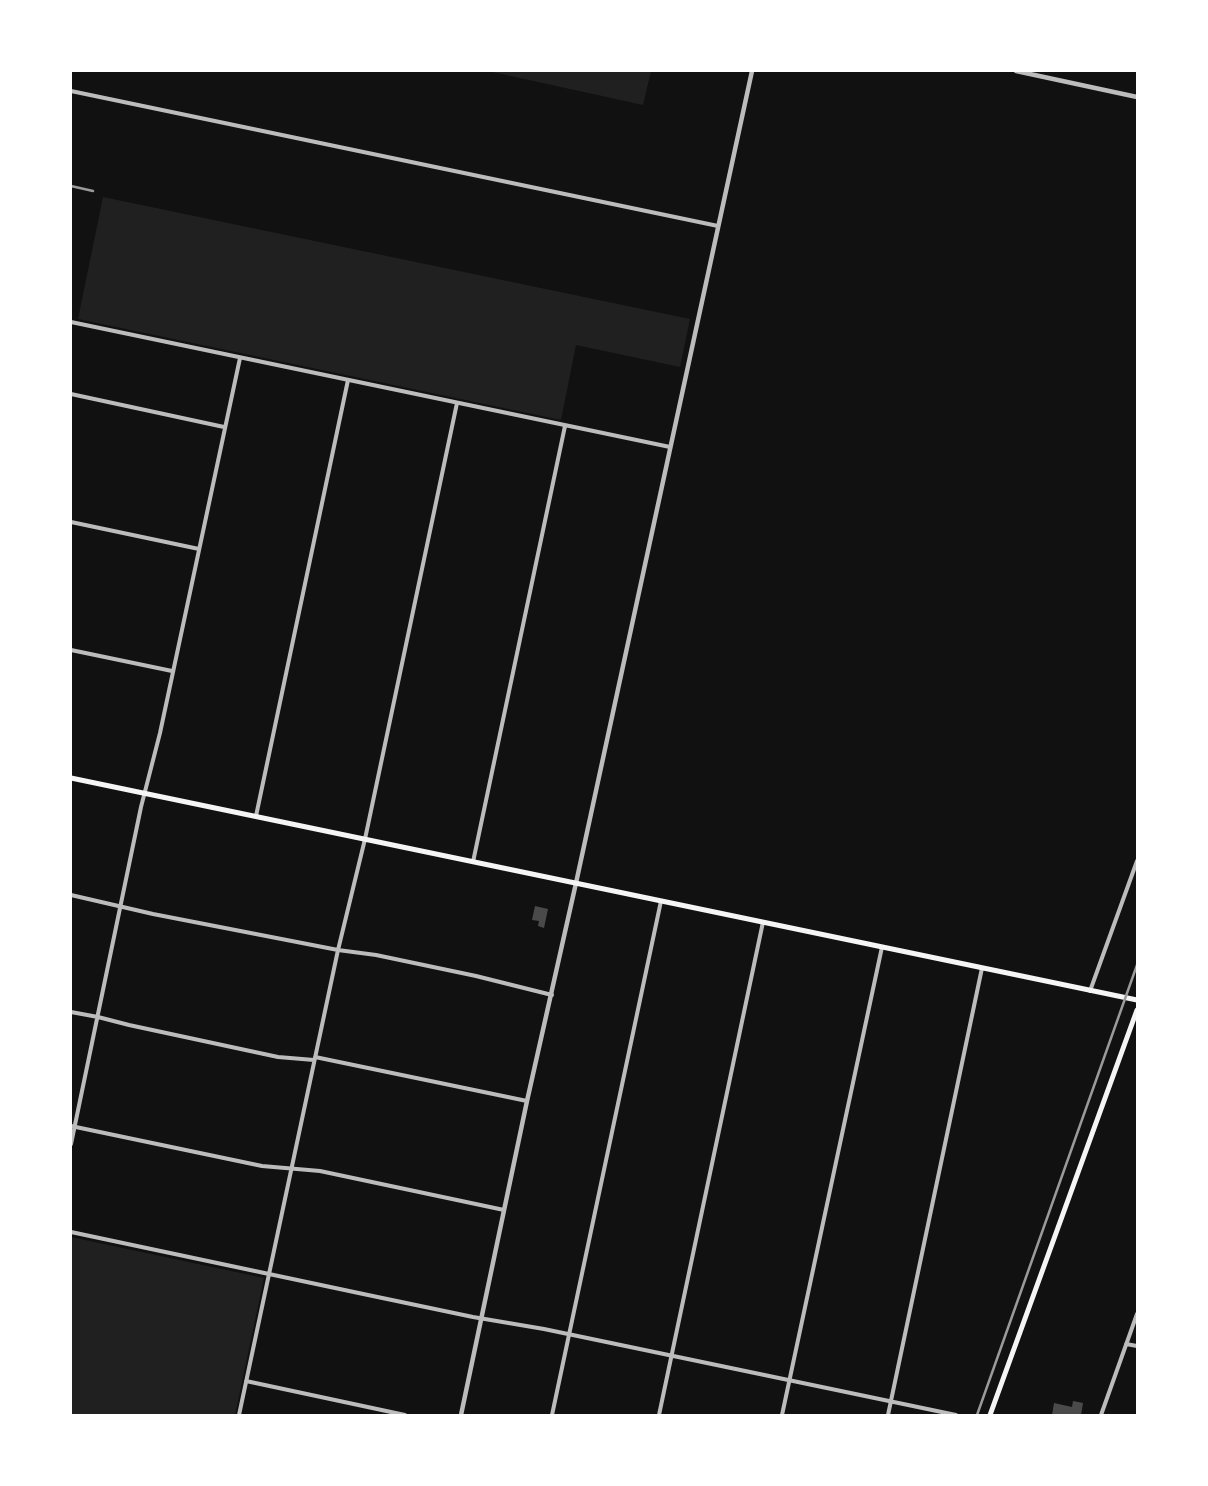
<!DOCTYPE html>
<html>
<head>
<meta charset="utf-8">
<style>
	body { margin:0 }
	#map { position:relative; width:1208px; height:1486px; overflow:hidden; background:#111; font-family:Inter,sans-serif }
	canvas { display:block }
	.frame { position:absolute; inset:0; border:72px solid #fff; pointer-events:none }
</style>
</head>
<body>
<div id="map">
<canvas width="1208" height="1486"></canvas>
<div class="frame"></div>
</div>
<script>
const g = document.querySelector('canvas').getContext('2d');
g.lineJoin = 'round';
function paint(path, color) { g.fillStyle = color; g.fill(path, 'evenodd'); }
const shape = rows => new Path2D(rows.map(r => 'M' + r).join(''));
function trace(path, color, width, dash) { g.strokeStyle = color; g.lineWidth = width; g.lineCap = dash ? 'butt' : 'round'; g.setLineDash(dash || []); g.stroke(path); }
paint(shape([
	[488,71,651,71,643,105],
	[103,197,690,319,680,367,576,345,561,420,78,319],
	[71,1237,264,1278,235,1415,71,1415]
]), '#202020');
paint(shape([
	[535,906,548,909,544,928,538,926,539,921,532,920],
	[1073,1401,1083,1403,1081,1415,1052,1415,1054,1403,1072,1407]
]), '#4a4a4a');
trace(shape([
	[71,91,718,226],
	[71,322,670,447],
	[71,394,224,427],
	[71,522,199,549],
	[71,650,172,671],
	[256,816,348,380],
	[473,862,565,426],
	[71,895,153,914,338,950,376,955,476,976,552,995],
	[1090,991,1137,861],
	[71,1012,98,1017,129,1025,278,1057,314,1060],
	[315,1057,527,1101],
	[71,1126,262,1166,320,1171,504,1210],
	[71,1144,141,807,160,733,240,358],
	[71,1232,368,1295,473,1317,544,1329,956,1415],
	[1126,1344,1137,1346],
	[246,1381,405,1415],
	[239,1415,338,950,365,839,457,403],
	[552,1415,661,901],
	[659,1415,763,922],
	[782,1415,882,947],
	[888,1415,982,968],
	[1101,1415,1137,1314]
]), '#bcbcbc', 4);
trace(shape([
	[1016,71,1137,97],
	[461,1415,527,1101,576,883,752,71]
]), '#bcbcbc', 4.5);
trace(shape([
	[71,778,1137,1000],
	[990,1415,1137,1010]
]), '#f5f5f5', 5);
trace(shape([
	[71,186,93,191],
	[977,1415,1137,965]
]), '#9a9a9a', 2.5);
</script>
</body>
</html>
